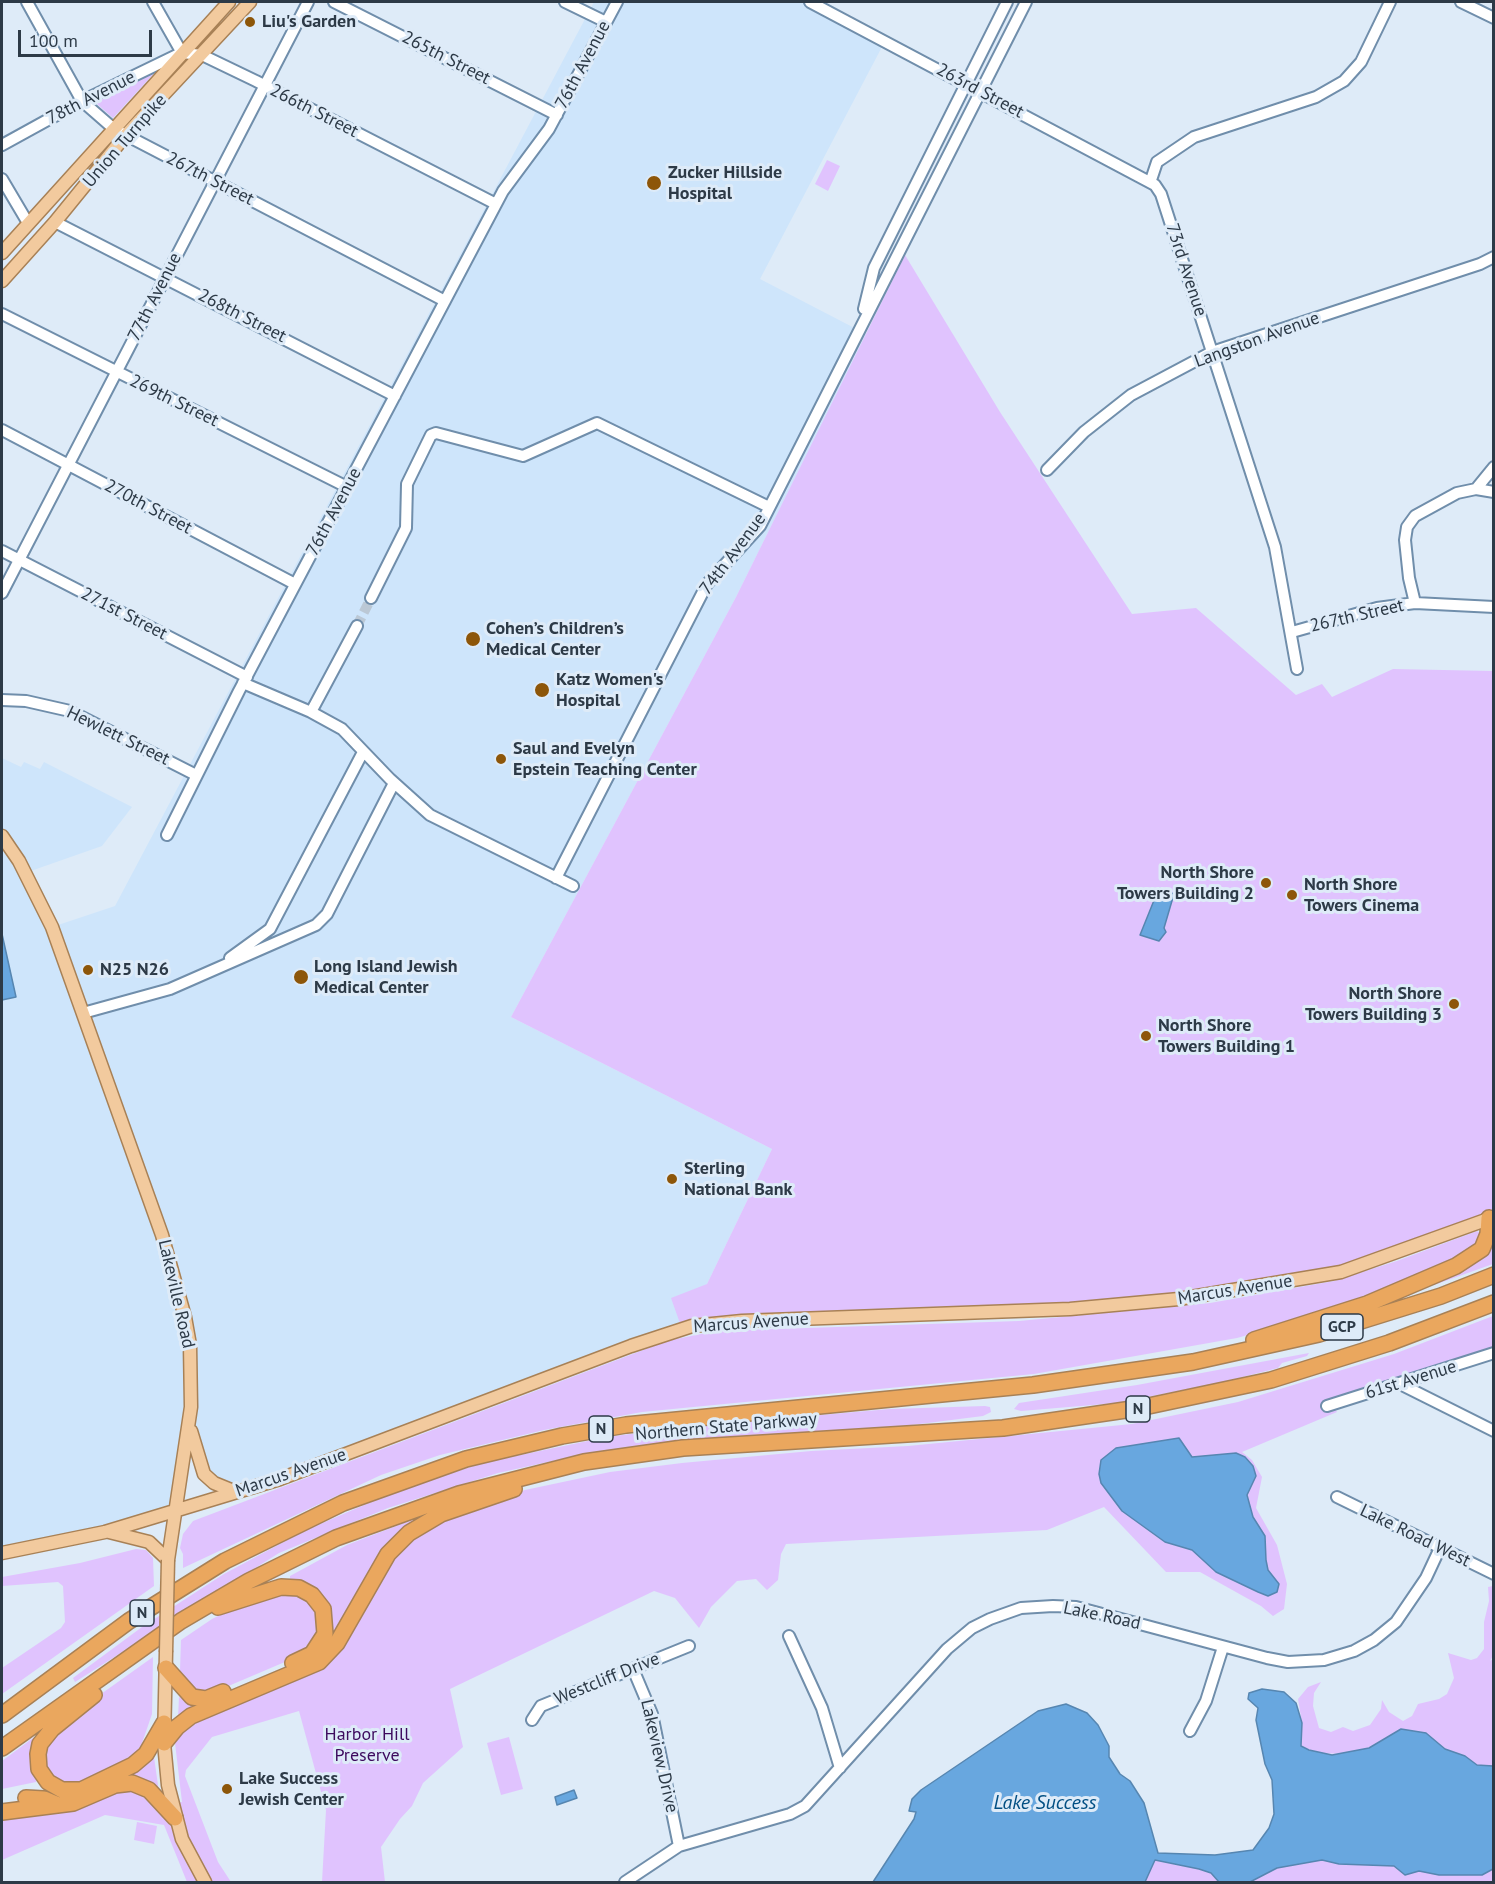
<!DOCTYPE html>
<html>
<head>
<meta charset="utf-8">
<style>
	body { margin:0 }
	#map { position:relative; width:1495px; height:1884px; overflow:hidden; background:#deebf8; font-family:"PT Sans",sans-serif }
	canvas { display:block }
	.frame { position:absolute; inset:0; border:3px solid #2d3a47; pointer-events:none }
	.scale { position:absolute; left:18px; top:30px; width:134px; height:27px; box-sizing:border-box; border:3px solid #2d3a47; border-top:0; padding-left:8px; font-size:18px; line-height:21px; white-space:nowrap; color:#2d3a47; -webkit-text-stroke:4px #deebf8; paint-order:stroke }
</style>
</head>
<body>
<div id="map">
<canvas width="1495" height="1884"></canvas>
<div class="frame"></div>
<div class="scale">100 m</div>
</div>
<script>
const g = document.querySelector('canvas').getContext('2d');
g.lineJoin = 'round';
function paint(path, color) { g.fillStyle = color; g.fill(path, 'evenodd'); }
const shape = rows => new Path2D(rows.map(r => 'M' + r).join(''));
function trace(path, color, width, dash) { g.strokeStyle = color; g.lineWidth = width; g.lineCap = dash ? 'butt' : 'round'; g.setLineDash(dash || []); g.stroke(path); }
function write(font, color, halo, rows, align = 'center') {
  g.font = font + ' "PT Sans",sans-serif'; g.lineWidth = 6; g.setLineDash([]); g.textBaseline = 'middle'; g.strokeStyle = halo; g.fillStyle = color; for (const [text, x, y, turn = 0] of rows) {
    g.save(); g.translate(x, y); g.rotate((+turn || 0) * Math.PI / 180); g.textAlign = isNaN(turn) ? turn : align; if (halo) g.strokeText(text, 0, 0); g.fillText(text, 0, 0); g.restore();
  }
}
paint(shape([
	[594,2,806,2,884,43,760,279,866,334,736,597,511,1017,772,1149,707,1284,682,1329,236,1492,214,1483,190,1425,175,1512,2,1553,2,758,21,767,24,762,40,769,44,762,132,807,102,846,25,873,52,927,115,906]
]), '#cee5fb');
paint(shape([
	[159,68,113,118,97,104,98,99],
	[827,160,840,166,828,191,815,184],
	[905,255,1000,412,1132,614,1196,608,1296,695,1322,684,1332,697,1393,669,1493,671,1493,1217,1367,1263,1202,1296,682,1329,671,1298,707,1284,772,1149,511,1017,736,597],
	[1477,1231,1482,1234,1474,1250,1411,1282,1322,1314,1237,1338,1034,1374,642,1412,544,1430,440,1455,381,1475,183,1568,183,1554,180,1548,183,1534,193,1521,667,1341,715,1331,1019,1321,1210,1303,1334,1281,1397,1261],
	[1493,1238,1493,1264,1434,1285,1432,1281],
	[1493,1316,1493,1350,1331,1403,1337,1412,1242,1452,1252,1460,1262,1477,1256,1508,1277,1545,1287,1584,1284,1609,1273,1616,1261,1606,1200,1572,1166,1572,1104,1507,1047,1530,786,1544,781,1554,778,1580,767,1590,756,1579,737,1581,711,1607,699,1628,675,1598,654,1591,450,1689,463,1747,423,1783,412,1806,400,1819,381,1847,385,1882,322,1882,326,1810,299,1711,212,1737,186,1770,185,1776,218,1862,231,1882,187,1882,164,1825,105,1815,2,1860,2,1820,80,1809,115,1792,130,1789,144,1793,158,1807,182,1802,175,1743,178,1736,196,1721,321,1670,336,1656,388,1567,411,1540,454,1514,525,1490,610,1472,682,1463,811,1451,908,1446,1132,1424,1238,1402,1394,1354],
	[1309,1353,1307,1356,1282,1363,1278,1368,1223,1382,1117,1403,1021,1411,1014,1409,1019,1403,1137,1385],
	[985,1406,990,1407,991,1412,983,1416,888,1428,696,1439,575,1456,498,1473,388,1508,279,1553,75,1682,73,1678,142,1627,224,1574,304,1531,392,1493,482,1463,607,1437,693,1426,890,1409],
	[422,1516,332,1645,328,1643,331,1614,326,1601,290,1582,290,1576,347,1545],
	[136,1549,146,1550,153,1558,154,1586,2,1694,2,1668,61,1628,65,1622,63,1586,58,1582,2,1586,2,1577,80,1563],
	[1493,1586,1494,1654,1490,1661,1493,1659,1493,1766,1477,1765,1465,1756,1445,1749,1426,1733,1401,1729,1369,1748,1346,1754,1317,1753,1301,1746,1302,1723,1298,1699,1308,1687,1321,1682,1314,1693,1313,1706,1319,1728,1331,1732,1343,1727,1353,1731,1370,1725,1381,1709,1382,1700,1389,1712,1403,1721,1412,1716,1418,1704,1439,1699,1447,1694,1454,1678,1448,1653,1471,1660,1477,1658,1484,1649,1484,1622,1489,1601,1488,1587],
	[279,1594,305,1595,316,1606,319,1636,306,1653,212,1693,199,1696,183,1679,180,1671,181,1640,212,1619,245,1603],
	[153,1657,152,1714,141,1746,144,1751,79,1787,58,1785,44,1766,42,1754,49,1740,87,1704],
	[179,1697,193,1704,204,1705,178,1718],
	[37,1735,40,1739,36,1782,2,1789,2,1761],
	[509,1737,523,1789,501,1795,487,1743],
	[152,1755,154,1757,159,1792,128,1779,131,1773],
	[137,1822,157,1826,154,1844,134,1840],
	[1154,1860,1199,1869,1211,1873,1219,1882,1145,1882],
	[1322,1860,1339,1864,1394,1866,1405,1875,1419,1871,1439,1875,1482,1875,1493,1869,1493,1882,1250,1882,1277,1868]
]), '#e0c3fe');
const water = shape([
	[1159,888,1174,894,1164,928,1166,932,1159,941,1140,935,1159,888],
	[2,934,16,997,2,1000,2,934],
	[1179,1438,1192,1457,1236,1453,1245,1457,1253,1466,1256,1476,1247,1495,1253,1517,1265,1536,1266,1560,1268,1570,1279,1584,1277,1592,1268,1596,1258,1592,1216,1572,1192,1550,1165,1542,1122,1511,1101,1483,1099,1474,1101,1460,1116,1448,1179,1438],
	[1262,1689,1284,1692,1296,1703,1302,1723,1301,1746,1309,1750,1332,1755,1369,1748,1401,1729,1426,1733,1445,1749,1465,1756,1477,1765,1493,1766,1493,1869,1482,1875,1439,1875,1419,1871,1405,1875,1394,1866,1339,1864,1322,1860,1277,1868,1250,1882,1219,1882,1211,1873,1199,1869,1155,1860,1145,1882,873,1882,914,1819,916,1812,909,1811,912,1799,921,1790,1038,1711,1066,1704,1087,1713,1098,1725,1109,1746,1109,1757,1120,1774,1130,1781,1144,1803,1158,1853,1215,1855,1253,1850,1269,1828,1274,1814,1272,1780,1265,1764,1256,1720,1258,1708,1248,1699,1249,1693,1262,1689],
	[574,1790,577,1798,557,1805,555,1797,574,1790]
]);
paint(water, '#68a7df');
trace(water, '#5686b1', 1.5);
trace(shape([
	[357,626,371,598]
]), '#bbc8d5', 10, [10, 5]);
const minor = shape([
	[27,2,82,101,114,129,445,301],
	[153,2,182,53,202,55,256,81,496,204],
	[334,2,557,115],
	[565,2,606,22],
	[810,2,1155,185,1161,194,1275,547,1297,669],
	[1461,2,1494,18],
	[2,145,82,101,181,53],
	[2,179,28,223],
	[1151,180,1157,162,1194,137,1316,97,1344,81,1361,62,1390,2],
	[55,222,395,396],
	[864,309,874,268,1007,2],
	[2,314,347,487],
	[2,430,295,584],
	[1047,470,1084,432,1131,395,1212,352,1480,264,1494,257],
	[1476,489,1494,467],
	[2,551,247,677],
	[2,593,308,2],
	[371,598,406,528,407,484,431,435,436,433,523,456,597,423,769,507],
	[1415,603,1409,578,1405,540,1407,527,1415,516,1457,493,1476,489,1494,492],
	[1292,632,1377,608,1415,603,1494,607],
	[243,683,311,712,342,729,390,779,430,815,573,886],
	[2,700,26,701,70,711,196,775],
	[311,712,357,626],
	[167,835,239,691,503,191,549,129,617,2],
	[556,878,707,584,760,526,1026,2],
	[230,958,270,929,363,752],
	[83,1013,170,989,316,925,327,914,394,783],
	[1400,1384,1494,1431],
	[1327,1406,1494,1353],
	[1337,1497,1494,1574],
	[789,1636,822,1708,840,1768],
	[633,1669,652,1714,679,1846],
	[532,1720,541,1706,689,1646],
	[1190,1731,1206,1701,1223,1647],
	[625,1882,679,1846,790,1814,805,1806,947,1649,972,1628,990,1619,1021,1608,1053,1606,1076,1607,1267,1658,1288,1662,1324,1660,1354,1651,1374,1640,1396,1622,1426,1578,1440,1548]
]);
const major = shape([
	[2,253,229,2],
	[2,281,55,222,125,136,250,2],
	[2,836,19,861,52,927,162,1235,185,1317,190,1345,191,1407,168,1560],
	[191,1431,204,1474,214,1483,236,1492],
	[109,1532,149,1542,168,1560],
	[2,1553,105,1532,280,1479,631,1346,692,1326,742,1321,1070,1309,1179,1299,1341,1272,1494,1217],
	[166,1652,164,1743,168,1785,182,1839,205,1882]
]);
const highway = shape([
	[1254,1340,1367,1304,1456,1266,1482,1249,1488,1234,1489,1218],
	[218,1607,281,1587,299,1588,312,1595,323,1609,325,1634,312,1654,293,1663],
	[166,1668,192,1697,206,1699,223,1692],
	[94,1695,52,1729,40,1744,38,1754,39,1769,48,1782,62,1790,81,1790,133,1765,146,1754,164,1723],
	[2,1715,129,1621,225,1561,343,1503,466,1459,562,1436,626,1425,1033,1385,1193,1362,1319,1334,1441,1296,1494,1275],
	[164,1743,177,1727,191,1716,319,1662,337,1643,388,1554,409,1533,441,1514,514,1489],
	[2,1748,181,1621,249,1581,336,1538,459,1494,584,1462,683,1448,1003,1428,1139,1408,1271,1380,1389,1343,1494,1303],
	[26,1798,44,1799,58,1805],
	[2,1812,73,1803,115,1785,132,1783,149,1790,175,1818]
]);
trace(minor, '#708eab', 14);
trace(major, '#a88156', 15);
trace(highway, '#a88156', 18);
trace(minor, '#fff', 10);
trace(major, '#f2ca9e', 12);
trace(highway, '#eaa75e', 15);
const majorBridge = shape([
	[166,1652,168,1560]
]);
trace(majorBridge, '#a88156', 15, []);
trace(majorBridge, '#f2ca9e', 12);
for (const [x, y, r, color] of [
	[250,22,6,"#8d5609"],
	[654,183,8,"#8d5609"],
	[473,639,8,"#8d5609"],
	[542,690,8,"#8d5609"],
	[501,759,6,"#8d5609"],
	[1266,883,6,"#8d5609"],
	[1292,895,6,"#8d5609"],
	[88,970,6,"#8d5609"],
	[301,977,8,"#8d5609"],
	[1454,1004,6,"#8d5609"],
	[1146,1036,6,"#8d5609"],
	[672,1179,6,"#8d5609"],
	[227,1789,6,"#8d5609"]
]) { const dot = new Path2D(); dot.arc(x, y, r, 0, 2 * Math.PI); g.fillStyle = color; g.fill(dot); trace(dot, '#deebf8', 2); }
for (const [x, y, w] of [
	[1342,1327,42],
	[1138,1409,24],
	[601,1429,24],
	[142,1613,24]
]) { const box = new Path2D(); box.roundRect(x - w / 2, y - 13, w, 26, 4.5); g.fillStyle = '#deebf8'; g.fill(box); trace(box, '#2d3a47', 1.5); }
write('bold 16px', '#2d3a47', null, [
	["GCP",1342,1327],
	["N",1138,1409],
	["N",601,1429],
	["N",142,1613]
]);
write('bold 18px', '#2d3a47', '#deebf8', [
	["Liu's Garden",262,22],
	["Zucker Hillside",668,173],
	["Hospital",668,194],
	["Cohen’s Children’s",486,629],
	["Medical Center",486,650],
	["Katz Women's",556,680],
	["Hospital",556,701],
	["Saul and Evelyn",513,749],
	["Epstein Teaching Center",513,770],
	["North Shore",1254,873,"right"],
	["Towers Building 2",1254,894,"right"],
	["North Shore",1304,885],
	["Towers Cinema",1304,906],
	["Long Island Jewish",314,967],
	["Medical Center",314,988],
	["N25 N26",100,970],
	["North Shore",1442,994,"right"],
	["Towers Building 3",1442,1015,"right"],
	["North Shore",1158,1026],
	["Towers Building 1",1158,1047],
	["Sterling",684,1169],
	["National Bank",684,1190],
	["Lake Success",239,1779],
	["Jewish Center",239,1800]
], 'left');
write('18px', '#2d3a47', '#deebf8', [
	["265th Street",446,58,27],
	["76th Avenue",583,65,-62],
	["263rd Street",980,91,28],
	["78th Avenue",91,98,-27],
	["266th Street",314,111,27],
	["Union Turnpike",125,141,-49],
	["267th Street",210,179,27],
	["73rd Avenue",1186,270,72],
	["77th Avenue",155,297,-63],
	["268th Street",242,316,27],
	["Langston Avenue",1257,340,-20],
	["269th Street",174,401,26],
	["270th Street",148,507,28],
	["76th Avenue",334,512,-62],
	["74th Avenue",733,554,-53],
	["271st Street",124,614,27],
	["267th Street",1357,616,-13],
	["Hewlett Street",118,736,26],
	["Marcus Avenue",1235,1290,-9],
	["Lakeville Road",176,1294,77],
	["Marcus Avenue",751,1323,-4],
	["61st Avenue",1411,1380,-17],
	["Northern State Parkway",726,1427,-5],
	["Marcus Avenue",291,1473,-19],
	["Lake Road West",1415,1536,26],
	["Lake Road",1102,1616,12],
	["Westcliff Drive",607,1679,-22],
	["Lakeview Drive",659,1756,77]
]);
write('18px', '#3d0a5e', '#deebf8', [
	["Harbor Hill",367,1735],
	["Preserve",367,1756]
]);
write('italic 20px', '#024f83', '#deebf8', [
	["Lake Success",1045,1803]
]);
</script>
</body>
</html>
